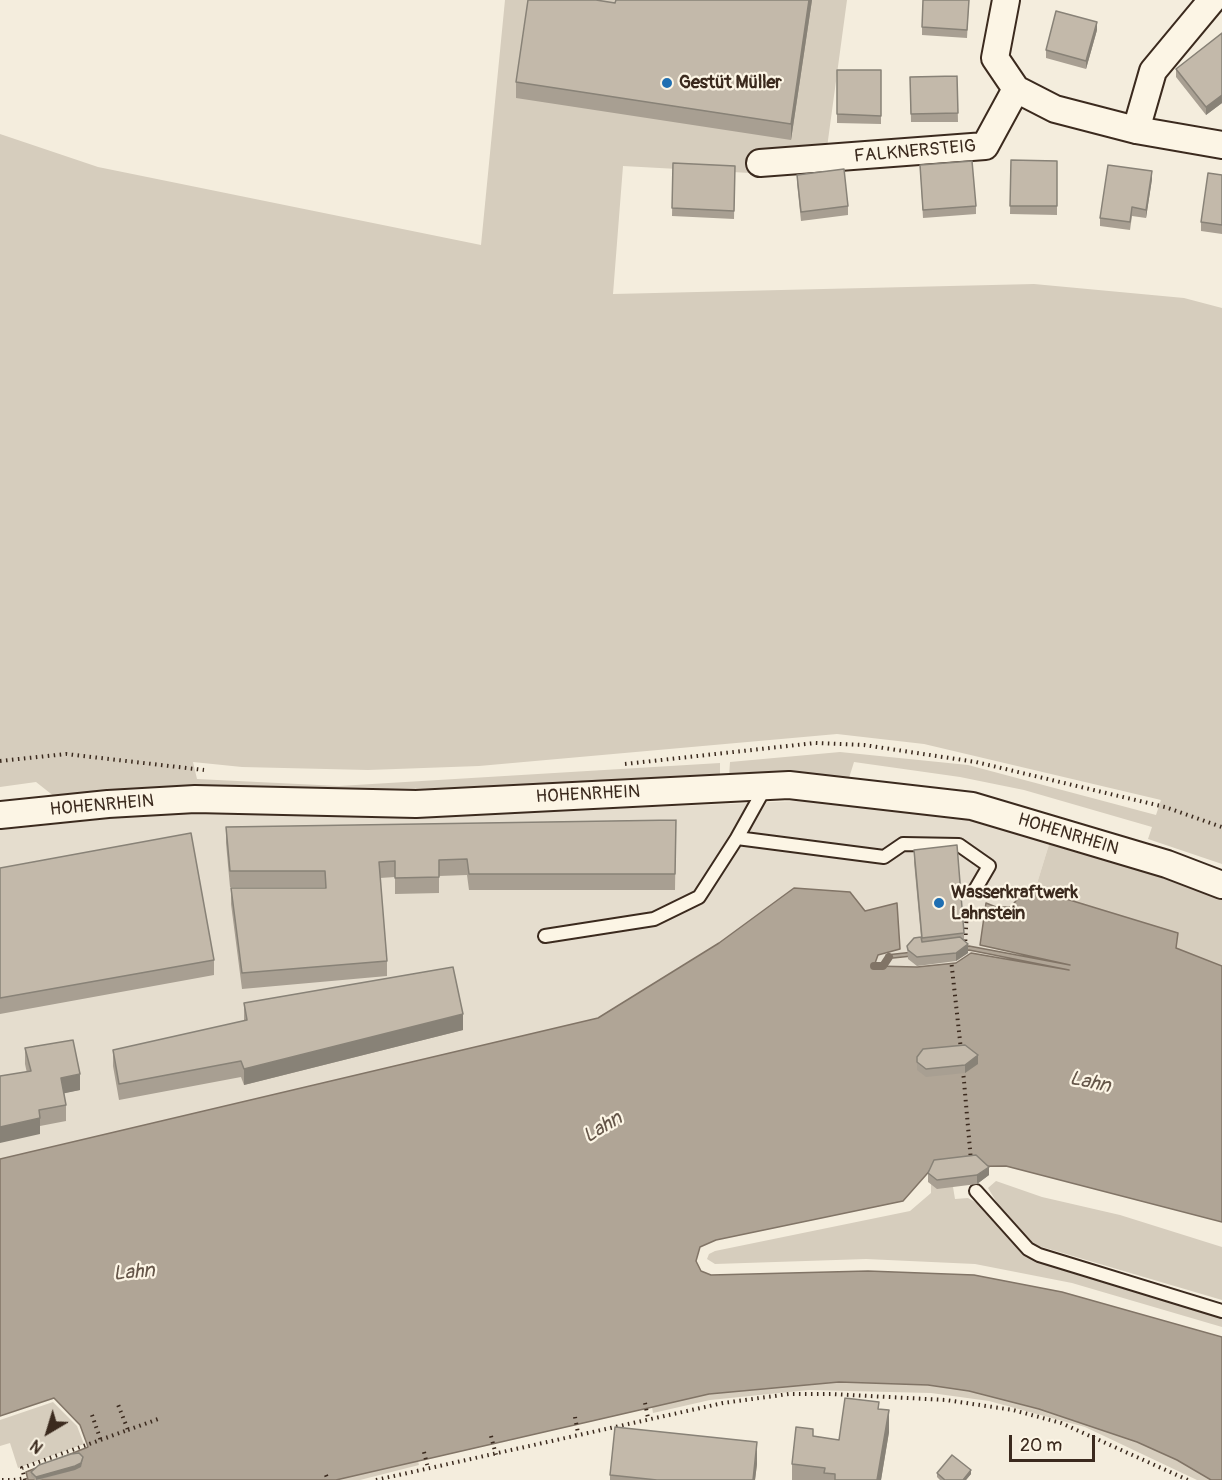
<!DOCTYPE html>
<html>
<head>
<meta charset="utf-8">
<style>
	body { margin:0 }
	#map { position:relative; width:1222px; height:1480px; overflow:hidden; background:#f4eddd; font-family:Pangolin,sans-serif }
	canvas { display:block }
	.north { position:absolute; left:18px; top:1402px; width:60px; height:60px; -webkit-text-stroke:4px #fcf5e5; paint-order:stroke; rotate:218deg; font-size:16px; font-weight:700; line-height:24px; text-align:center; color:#3b2a1e }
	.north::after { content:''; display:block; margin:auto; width:21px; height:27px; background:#3b2a1e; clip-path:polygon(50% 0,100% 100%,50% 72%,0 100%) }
	.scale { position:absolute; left:1009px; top:1435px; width:86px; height:27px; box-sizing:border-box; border:3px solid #3b2a1e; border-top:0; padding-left:8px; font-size:18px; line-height:21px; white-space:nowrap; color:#3b2a1e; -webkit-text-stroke:4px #fcf5e5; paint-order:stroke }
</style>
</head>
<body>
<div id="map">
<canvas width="1222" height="1480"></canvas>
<div class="north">N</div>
<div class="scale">20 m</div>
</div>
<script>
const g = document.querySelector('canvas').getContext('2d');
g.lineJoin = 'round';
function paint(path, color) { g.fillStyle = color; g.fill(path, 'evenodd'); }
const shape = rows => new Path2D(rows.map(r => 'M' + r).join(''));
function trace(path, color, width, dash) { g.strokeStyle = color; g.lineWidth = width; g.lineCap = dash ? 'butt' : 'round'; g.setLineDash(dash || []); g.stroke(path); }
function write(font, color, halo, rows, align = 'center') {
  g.font = font + ' Pangolin,sans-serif'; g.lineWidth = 4.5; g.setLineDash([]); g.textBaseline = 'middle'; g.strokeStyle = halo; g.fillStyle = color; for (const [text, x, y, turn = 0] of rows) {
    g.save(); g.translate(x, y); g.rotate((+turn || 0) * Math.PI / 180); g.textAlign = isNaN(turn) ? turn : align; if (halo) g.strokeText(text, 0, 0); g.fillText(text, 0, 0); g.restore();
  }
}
paint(shape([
	[798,801,837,802,930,811,1000,824,1051,838,1035,890,1027,887,1011,907,996,907,986,904,981,944,1071,963,1069,970,971,953,956,963,917,968,874,966,878,956,900,948,897,903,865,911,795,888,720,943,598,1018,0,1159,0,830,193,810,410,817]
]), '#e5ddce');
paint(shape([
	[505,0,847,0,823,177,623,166,613,294,1034,284,1184,298,1222,308,1222,864,1148,839,1152,827,1024,790,960,777,854,762,849,778,786,774,729,777,730,762,840,752,968,765,1156,815,1161,800,924,744,837,734,479,766,368,770,242,767,193,762,197,779,339,786,720,763,720,776,423,793,196,785,55,797,36,782,0,787,0,134,98,167,481,245],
	[1051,838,1222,898,1222,966,1176,948,1178,933,1035,890],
	[996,1181,1042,1197,1120,1215,1222,1247,1222,1300,1032,1244,999,1206,988,1188],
	[931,1184,953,1187,955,1199,968,1198,977,1203,1021,1252,1035,1261,1222,1315,1222,1327,1072,1283,975,1264,866,1259,715,1264,707,1259,709,1254,715,1251,910,1211,931,1193],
	[839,1382,928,1385,969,1391,1039,1409,1137,1442,1177,1460,1211,1480,1197,1480,1085,1427,989,1401,931,1393,809,1390,710,1400,653,1413,652,1407,709,1394],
	[53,1402,77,1426,84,1444,18,1468,10,1443,0,1446,0,1420],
	[418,1461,419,1465,360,1480,336,1480]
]), '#d6cdbd');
const water = shape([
	[1027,887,1178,933,1176,948,1222,966,1222,1222,1006,1166,933,1167,903,1201,716,1240,700,1247,696,1261,701,1271,711,1275,868,1271,974,1275,1062,1292,1222,1337,1222,1480,1211,1480,1177,1460,1137,1442,1039,1409,969,1391,928,1385,839,1382,709,1394,336,1480,28,1480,26,1472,88,1447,80,1425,54,1398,0,1416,0,1159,598,1018,719,943,794,888,850,892,865,911,897,903,900,949,878,955,874,966,917,967,956,963,971,953,1069,970,969,950,893,958,886,955,969,946,1070,965,980,945,986,903,996,907,1011,907,1027,887]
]);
paint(water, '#b0a596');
trace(water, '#817466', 1.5);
trace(shape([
	[874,966,883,966,889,957]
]), '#817466', 8);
const lane = shape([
	[766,786,737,838,884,857,903,844,959,845,989,866,975,890],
	[545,936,654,919,699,897,737,838],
	[976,1191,1028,1249,1039,1255,1222,1311]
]);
const street = shape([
	[1006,0,995,58,1016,89,1055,109,1136,130,1222,145],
	[1136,130,1153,71,1212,0],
	[760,163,985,146,1016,89],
	[0,815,108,804,195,799,416,804,789,785,972,806,1167,864,1222,885]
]);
trace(lane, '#3b2a1e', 16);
trace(street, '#3b2a1e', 30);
trace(shape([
	[0,761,66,754,204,770],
	[625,764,815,743,864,745,976,762,1165,807,1222,827],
	[965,947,967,909],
	[951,959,961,1050],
	[963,1070,971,1161],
	[645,1403,648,1418],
	[92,1415,101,1441],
	[575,1417,578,1433],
	[128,1430,161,1418],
	[491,1436,496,1455],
	[424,1452,428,1468],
	[326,1475,328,1480],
	[2,1480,13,1480],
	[14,1480,25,1478],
	[25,1480,22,1468,128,1430,117,1402],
	[376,1480,723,1403,789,1394,831,1394,946,1400,1013,1410,1061,1423,1188,1480]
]), '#3b2a1e', 4, [1.5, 4.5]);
trace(lane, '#fcf5e5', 12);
trace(street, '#fcf5e5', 26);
paint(shape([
	[812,0,791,140,516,98,516,82],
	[969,0,967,38,922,35,922,27],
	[1097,30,1086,69,1046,58,1046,50],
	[1222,33,1222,103,1206,115,1176,77,1176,69],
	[837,70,881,70,881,124,837,123],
	[957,76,958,122,911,122,910,77],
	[1011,160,1057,161,1057,215,1010,214],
	[673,163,735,166,734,219,672,216],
	[920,165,976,206,976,214,923,218],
	[797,175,848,206,848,215,801,221,797,183],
	[1222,175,1222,234,1201,231,1201,222],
	[1152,179,1146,218,1132,216,1130,230,1100,226,1100,218],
	[676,820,675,890,469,890,467,875,439,876,439,893,395,894,395,877,380,878,387,961,387,976,242,989,231,904,231,888,325,888,325,887,230,887,226,843,226,827],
	[914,850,964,933,964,941,968,953,956,961,917,966,908,959,907,946,921,937,914,862],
	[0,868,214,960,214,975,0,1014],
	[244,1003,463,1030,244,1085,241,1077,119,1100,113,1066,113,1050,244,1021],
	[25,1048,80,1090,64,1093,66,1105,66,1121,40,1126,40,1134,25,1064],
	[917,1057,978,1064,965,1073,926,1077,917,1070],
	[928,1173,989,1175,977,1184,937,1189,928,1182],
	[879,1409,889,1432,881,1480,792,1480,792,1464,813,1436,839,1440],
	[83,1461,81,1467,75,1470,39,1480,35,1480,31,1476,31,1472],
	[757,1464,755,1480,610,1480,610,1475],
	[937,1473,971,1474,966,1480,940,1480,937,1477]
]), '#a89f92');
paint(shape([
	[809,0,812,0,791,140,791,124],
	[1097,22,1097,30,1086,69,1086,61],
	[1222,95,1222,103,1206,115,1206,107],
	[1152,171,1152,179,1146,218,1146,210],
	[968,944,968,953,956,961,956,953],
	[463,1014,463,1030,244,1085,244,1069],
	[978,1055,978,1064,965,1073,965,1065],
	[80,1074,80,1090,61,1094,61,1078],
	[40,1118,40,1134,0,1143,0,1127],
	[989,1167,989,1175,977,1184,977,1175],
	[889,1410,889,1432,881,1480,877,1480],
	[757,1442,757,1464,755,1480,753,1480],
	[83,1457,81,1467,75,1470,36,1480,36,1477],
	[971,1470,971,1474,966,1480,963,1480]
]), '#888277');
const building = shape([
	[528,0,596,0,615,3,616,0,809,0,791,124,516,82,528,0],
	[923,0,969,0,967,30,922,27,923,0],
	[1056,11,1097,22,1086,61,1046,50,1056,11],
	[1222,33,1222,95,1206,107,1176,69,1222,33],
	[837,70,881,70,881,116,837,114,837,70],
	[957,76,958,113,911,114,910,77,957,76],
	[1011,160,1057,161,1057,206,1010,206,1011,160],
	[972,161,976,206,923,210,920,165,972,161],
	[673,163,735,166,734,211,672,208,673,163],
	[1108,165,1152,171,1146,210,1132,207,1130,222,1100,218,1108,165],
	[844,169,848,206,801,212,797,175,844,169],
	[1208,173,1222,175,1222,225,1201,222,1208,173],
	[676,820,675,874,469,874,467,859,439,860,439,877,395,878,395,861,379,862,387,961,242,973,231,888,326,888,325,871,230,871,226,827,676,820],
	[191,833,214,960,0,998,0,868,191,833],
	[957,845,964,933,922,938,914,850,957,845],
	[921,937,922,942,960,937,968,944,956,953,917,957,908,950,907,946,914,938,921,937],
	[453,967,463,1014,244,1069,241,1061,119,1084,113,1050,247,1020,244,1003,453,967],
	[73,1040,80,1074,61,1078,66,1105,39,1110,40,1118,0,1127,0,1076,31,1071,25,1048,73,1040],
	[965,1045,978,1055,965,1065,926,1069,917,1062,917,1057,923,1049,965,1045],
	[976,1155,989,1167,977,1175,937,1180,928,1173,934,1160,976,1155],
	[845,1398,879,1402,878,1409,889,1410,877,1480,835,1480,835,1474,824,1473,825,1468,792,1464,796,1427,813,1429,813,1436,839,1440,845,1398],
	[615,1427,757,1442,753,1480,657,1480,610,1475,615,1427],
	[79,1453,83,1457,81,1463,75,1466,36,1477,31,1472,39,1465,71,1454,79,1453],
	[952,1455,971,1470,963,1480,945,1480,937,1473,952,1455]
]);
paint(building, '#c3b9aa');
trace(building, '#888277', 1.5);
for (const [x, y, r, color] of [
	[667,83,6,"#1f6fb2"],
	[939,903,6,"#1f6fb2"]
]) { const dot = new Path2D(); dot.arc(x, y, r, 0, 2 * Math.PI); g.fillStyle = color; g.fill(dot); trace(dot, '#fcf5e5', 2); }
write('bold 18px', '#3b2a1e', '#fcf5e5', [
	["Gestüt Müller",679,83],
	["Wasserkraftwerk",951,893],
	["Lahnstein",951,914]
], 'left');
write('18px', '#3b2a1e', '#fcf5e5', [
	["FALKNERSTEIG",915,152,-5],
	["HOHENRHEIN",588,795,-3],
	["HOHENRHEIN",102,806,-5],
	["HOHENRHEIN",1068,835,17]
]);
write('italic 20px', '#645548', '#fcf5e5', [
	["Lahn",1090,1083,12],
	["Lahn",603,1128,-31],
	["Lahn",134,1273,-5]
]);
</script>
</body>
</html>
